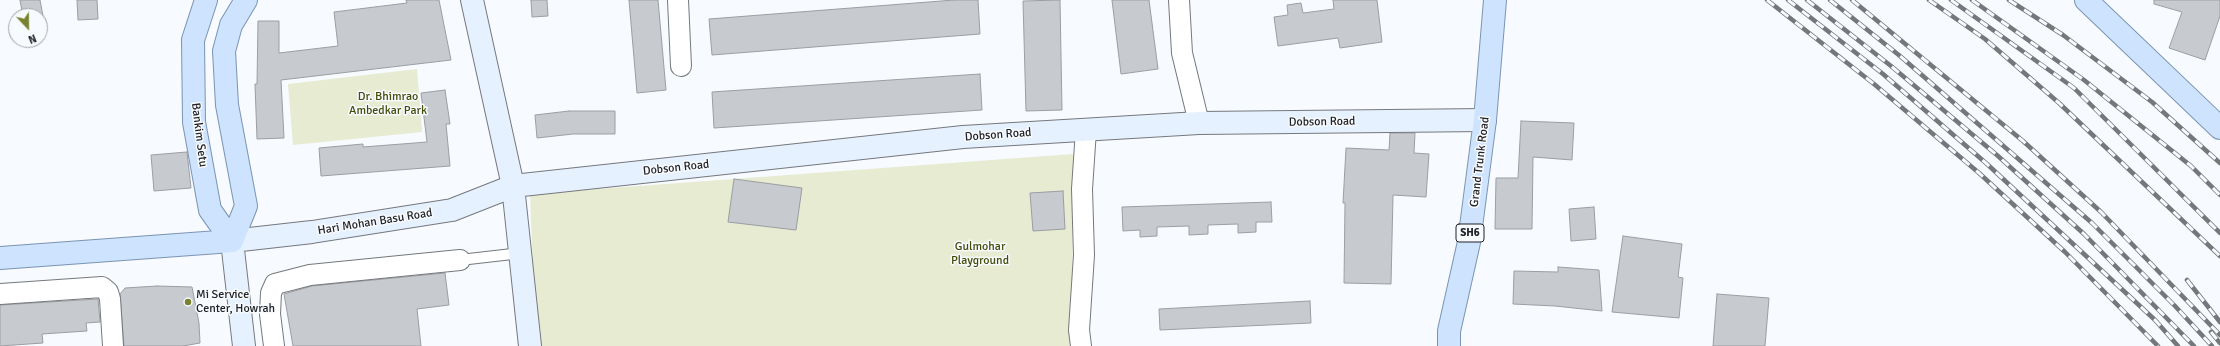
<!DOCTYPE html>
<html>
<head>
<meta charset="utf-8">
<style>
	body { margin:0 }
	#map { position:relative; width:2220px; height:346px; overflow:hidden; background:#f7fafe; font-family:Signika,sans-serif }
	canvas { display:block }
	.north { position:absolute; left:8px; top:8px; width:40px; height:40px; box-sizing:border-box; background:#f7fafe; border:1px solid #a1a4a7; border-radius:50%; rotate:158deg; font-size:11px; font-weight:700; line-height:16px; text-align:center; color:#212224 }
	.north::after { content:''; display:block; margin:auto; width:14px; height:18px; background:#78822f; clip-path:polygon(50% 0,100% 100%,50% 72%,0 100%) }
</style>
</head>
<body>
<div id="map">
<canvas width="2220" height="346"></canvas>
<div class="north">N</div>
</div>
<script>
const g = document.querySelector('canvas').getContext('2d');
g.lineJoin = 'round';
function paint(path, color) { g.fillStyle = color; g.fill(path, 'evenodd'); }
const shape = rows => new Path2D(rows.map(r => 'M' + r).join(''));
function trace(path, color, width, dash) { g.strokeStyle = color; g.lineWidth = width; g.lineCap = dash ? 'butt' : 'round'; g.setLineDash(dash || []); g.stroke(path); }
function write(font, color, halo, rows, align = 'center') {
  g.font = font + ' Signika,sans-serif'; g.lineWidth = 3; g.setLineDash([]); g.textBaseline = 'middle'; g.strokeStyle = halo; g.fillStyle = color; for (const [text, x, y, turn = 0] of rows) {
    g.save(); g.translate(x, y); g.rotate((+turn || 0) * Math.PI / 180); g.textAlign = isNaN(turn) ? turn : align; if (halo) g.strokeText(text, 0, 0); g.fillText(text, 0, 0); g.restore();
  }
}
paint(shape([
	[417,69,422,132,293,145,288,84],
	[1073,154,1072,346,536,346,530,194]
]), '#e6ebd1');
const building = shape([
	[20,0,40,0,43,16,23,16,20,0],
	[77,0,97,0,98,19,78,20,77,0],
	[406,0,439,0,451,60,281,80,284,138,257,139,255,84,257,84,258,21,279,21,279,53,338,46,334,12,407,3,406,0],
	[531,0,547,0,548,16,532,17,531,0],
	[629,0,658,0,666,90,637,93,629,0],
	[954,0,978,0,980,34,712,55,709,19,954,0],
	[1060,0,1062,110,1026,111,1023,1,1060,0],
	[1112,0,1149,0,1158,69,1121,74,1112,0],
	[1333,0,1377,0,1382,42,1340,48,1338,38,1278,46,1274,17,1288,15,1287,5,1301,3,1303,13,1334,9,1333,0],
	[2154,0,2220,0,2220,16,2205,60,2169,48,2182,12,2154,4,2154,0],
	[980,74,982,110,714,128,712,92,980,74],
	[445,90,450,124,446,124,450,166,321,176,319,148,363,144,363,147,427,142,421,93,445,90],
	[569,111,615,111,615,134,573,134,537,138,535,115,569,111],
	[1521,121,1574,123,1572,160,1533,157,1532,229,1495,229,1496,178,1518,178,1521,121],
	[1390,133,1415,133,1414,153,1429,154,1426,197,1393,195,1391,284,1344,283,1345,203,1343,203,1346,148,1389,150,1390,133],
	[187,152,191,188,154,191,151,155,187,152],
	[734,179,802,188,796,230,728,222,734,179],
	[1063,191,1065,229,1033,231,1030,193,1063,191],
	[1271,202,1272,222,1256,222,1256,232,1238,233,1238,224,1208,225,1208,234,1189,235,1189,226,1157,227,1157,236,1140,237,1140,230,1123,231,1122,207,1271,202],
	[1594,207,1596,239,1571,241,1569,209,1594,207],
	[1623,236,1682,244,1678,277,1683,278,1679,318,1612,312,1623,236],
	[1558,267,1599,270,1602,311,1555,306,1513,304,1514,271,1558,272,1558,267],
	[445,273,449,305,417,309,421,346,293,346,284,294,312,286,445,273],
	[157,286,192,287,199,323,200,343,183,346,124,346,120,294,125,288,157,286],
	[1717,294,1769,298,1765,346,1713,346,1717,294],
	[98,299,100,322,86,323,87,331,42,334,43,343,0,346,0,305,98,299],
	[1310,301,1311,323,1160,330,1159,309,1310,301]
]);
paint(building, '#c7cace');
trace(building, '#9b9ea2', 1);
const lane = shape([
	[460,260,521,253]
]);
const street = shape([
	[678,0,681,66],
	[1179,0,1182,53,1199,123],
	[0,294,102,287,108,292,110,299,113,346],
	[274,346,270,314,271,293,275,284,310,275,460,260],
	[1081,346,1079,330,1084,255,1082,189,1086,130]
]);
const secondary = shape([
	[472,0,513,186,530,346],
	[244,346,232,241,312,232,452,210,513,186,963,137,1199,123,1485,120]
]);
const primary = shape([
	[206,0,193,40,194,122,210,210,232,241],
	[2086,0,2220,128],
	[232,241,246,206,227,105,224,51,231,25,246,0],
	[0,258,232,241],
	[1449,346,1449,331,1469,242,1485,120,1495,0]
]);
trace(lane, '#75787c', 12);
trace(street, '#75787c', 22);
trace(secondary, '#75787c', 24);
trace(primary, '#7b94b2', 24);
trace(lane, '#fff', 10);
trace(street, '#fff', 20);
trace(secondary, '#e6f1ff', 22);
trace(primary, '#cde3fe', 22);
const rail = shape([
	[1767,0,1874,84,1979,173,2065,252,2158,346],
	[1788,0,1883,74,1987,164,2155,320,2178,346],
	[1807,0,1891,66,1998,156,2084,234,2194,346],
	[1830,0,1900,56,2092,223,2175,306,2212,346],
	[1852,0,2023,141,2101,212,2220,335],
	[1929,0,1985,39,2059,103,2220,256],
	[1951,0,2074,88,2220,233],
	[1972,0,2084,80,2191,166,2220,195],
	[2009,0,2063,35,2152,102,2220,163],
	[2187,280,2220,322],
	[2211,332,2220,343]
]);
trace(rail, '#757779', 4.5);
trace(rail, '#f7fafe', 3, [9]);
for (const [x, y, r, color] of [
	[188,302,4,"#78822f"]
]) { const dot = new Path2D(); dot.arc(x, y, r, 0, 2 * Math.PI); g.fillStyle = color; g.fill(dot); trace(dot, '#f7fafe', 1.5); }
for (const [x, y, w] of [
	[1470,233,28]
]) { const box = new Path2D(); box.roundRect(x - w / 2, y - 9, w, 18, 3); g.fillStyle = '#f7fafe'; g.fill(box); trace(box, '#212224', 1); }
write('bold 11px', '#212224', null, [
	["SH6",1470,233]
]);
write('12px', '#444b08', '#f7fafe', [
	["Dr. Bhimrao",388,97],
	["Ambedkar Park",388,111],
	["Gulmohar",980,247],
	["Playground",980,261]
]);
write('12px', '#212224', '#f7fafe', [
	["Dobson Road",1322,122,-1],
	["Bankim Setu",199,135,83],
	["Dobson Road",998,135,-4],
	["Grand Trunk Road",1480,162,-83],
	["Dobson Road",676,168,-6],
	["Hari Mohan Basu Road",375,222,-9]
]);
write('12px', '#212224', '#f7fafe', [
	["Mi Service",196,295],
	["Center, Howrah",196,309]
], 'left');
</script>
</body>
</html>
